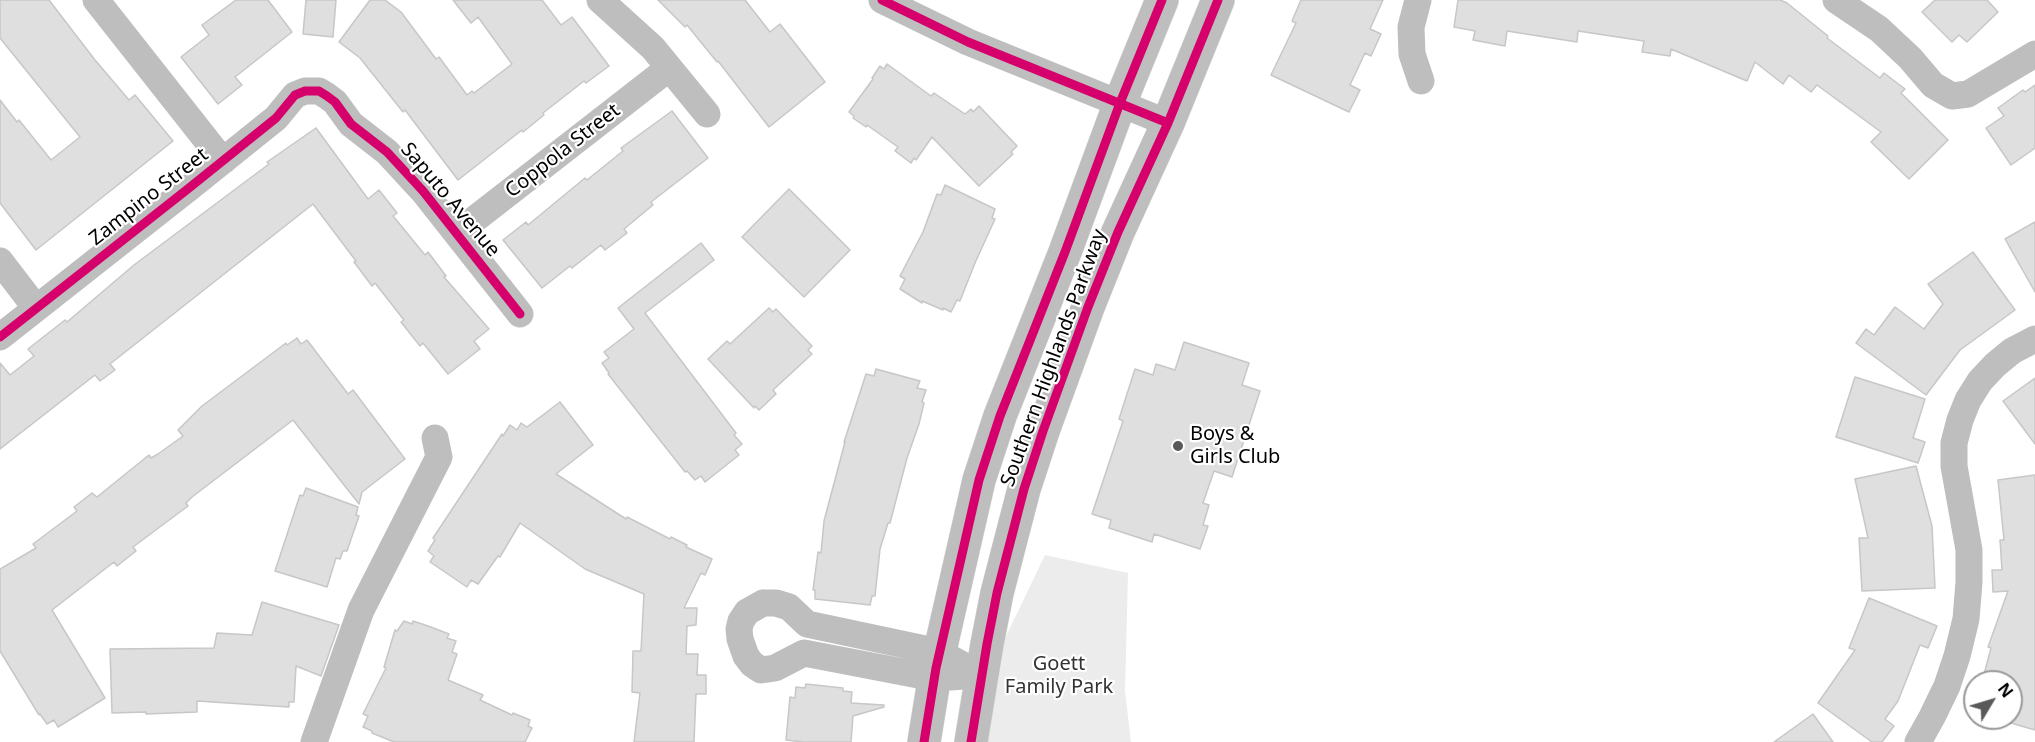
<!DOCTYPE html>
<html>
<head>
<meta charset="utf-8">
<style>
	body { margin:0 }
	#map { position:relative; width:2035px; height:742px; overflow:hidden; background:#fff; font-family:"Noto Sans",sans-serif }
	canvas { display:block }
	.north { position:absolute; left:1963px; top:670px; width:60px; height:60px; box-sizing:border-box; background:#fff; border:2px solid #999; border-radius:50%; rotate:52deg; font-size:16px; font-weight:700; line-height:24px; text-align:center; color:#000 }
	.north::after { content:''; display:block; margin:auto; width:21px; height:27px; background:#595959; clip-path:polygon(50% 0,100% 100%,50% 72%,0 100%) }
</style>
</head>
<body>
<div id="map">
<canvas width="2035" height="742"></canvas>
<div class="north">N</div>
</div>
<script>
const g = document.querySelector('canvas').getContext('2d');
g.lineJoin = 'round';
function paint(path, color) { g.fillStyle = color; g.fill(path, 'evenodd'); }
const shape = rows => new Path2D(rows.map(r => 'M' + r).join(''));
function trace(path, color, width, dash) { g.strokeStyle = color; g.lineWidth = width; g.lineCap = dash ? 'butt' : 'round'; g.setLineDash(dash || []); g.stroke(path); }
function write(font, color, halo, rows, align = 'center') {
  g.font = font + ' "Noto Sans",sans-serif'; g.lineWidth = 4.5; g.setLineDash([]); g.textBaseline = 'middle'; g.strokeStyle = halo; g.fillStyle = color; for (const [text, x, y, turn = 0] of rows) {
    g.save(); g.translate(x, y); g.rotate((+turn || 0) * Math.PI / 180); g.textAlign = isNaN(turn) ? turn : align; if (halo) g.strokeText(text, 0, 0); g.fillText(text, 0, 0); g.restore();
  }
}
paint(shape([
	[1045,555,1128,573,1125,691,1131,742,977,742,986,678]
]), '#ececec');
const building = shape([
	[0,0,49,0,95,60,129,100,135,95,173,141,36,250,0,203,0,100,17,122,19,120,51,160,80,137,0,38,0,0],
	[236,0,268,0,292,32,235,77,242,85,218,104,181,57,209,35,202,25,236,0],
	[306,0,336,0,333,37,303,34,306,0],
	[370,0,385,0,401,12,436,59,439,57,467,95,472,91,474,93,512,64,478,17,471,23,453,0,542,0,561,25,572,17,609,66,586,83,584,81,543,113,544,115,523,132,522,130,458,180,405,110,403,112,360,58,339,42,370,0],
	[658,0,745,0,770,32,780,24,825,82,769,127,718,61,717,62,687,25,685,27,658,0],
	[1301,0,1383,0,1370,29,1381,34,1371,56,1365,53,1350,85,1360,90,1349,112,1271,75,1296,23,1292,21,1301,0],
	[1458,0,1780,0,1787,3,1828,36,1827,38,1880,78,1884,73,1905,89,1901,93,1948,140,1909,179,1871,142,1881,132,1817,85,1811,92,1789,75,1783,84,1755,62,1747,81,1671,49,1670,56,1642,52,1644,41,1578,31,1577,42,1507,31,1505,46,1473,40,1475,31,1454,27,1458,0],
	[1935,0,1987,0,1998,12,1967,42,1959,35,1952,42,1922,12,1935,0],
	[887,64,931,96,934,93,965,114,971,109,973,112,979,106,1017,146,1011,152,1013,154,979,186,932,137,916,160,914,158,911,163,895,151,898,147,867,125,866,127,853,118,854,116,849,112,873,79,872,78,880,66,884,69,887,64],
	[2035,85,2035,148,2011,165,1986,128,2004,116,1998,108,2023,90,2025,92,2035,85],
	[672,111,708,158,651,202,653,205,624,229,627,233,605,250,601,245,572,268,570,266,542,288,503,240,526,222,528,225,585,178,587,180,623,151,621,148,672,111],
	[316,128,368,199,379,190,397,213,393,216,425,255,428,252,446,276,444,277,489,329,474,341,480,349,448,374,423,343,420,346,401,322,404,320,375,283,372,286,354,262,356,261,313,204,110,364,115,370,100,381,95,375,0,449,0,363,10,375,34,356,28,349,65,320,67,322,134,265,269,164,267,162,316,128],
	[945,185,995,209,992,218,995,219,975,263,960,301,957,300,951,312,943,308,943,310,922,301,922,303,900,289,905,279,900,276,923,232,937,194,941,195,945,185],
	[789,189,850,250,804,297,742,237,789,189],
	[2035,222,2035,292,2005,239,2035,222],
	[701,243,714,260,645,313,736,433,734,435,742,444,735,450,739,455,705,482,701,476,695,480,687,471,685,472,608,374,609,373,602,363,609,358,604,352,634,329,618,308,701,243],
	[1973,252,2015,310,1960,350,1926,395,1856,343,1866,329,1874,335,1895,307,1924,329,1943,304,1928,284,1973,252],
	[769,308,773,312,776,309,812,346,808,350,812,354,773,390,776,394,759,410,755,406,754,408,708,359,727,341,730,344,769,308],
	[297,338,301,344,307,340,348,394,353,390,405,459,362,492,359,504,293,420,192,497,186,503,188,506,133,547,136,551,117,566,114,562,52,610,105,698,58,727,54,720,47,724,40,714,39,715,0,651,0,569,36,548,33,544,77,511,74,507,92,493,97,497,149,455,151,458,158,454,183,436,178,430,202,406,286,343,287,345,297,338],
	[1184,342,1249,363,1242,385,1260,391,1232,477,1214,471,1203,503,1209,505,1203,525,1208,526,1200,549,1154,534,1152,542,1109,528,1111,520,1092,514,1123,421,1119,419,1135,369,1153,375,1156,364,1175,370,1184,342],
	[876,369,920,381,917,388,926,390,922,402,924,403,919,424,907,458,890,523,888,523,880,549,875,596,872,596,870,605,815,599,815,590,813,590,818,552,821,553,824,521,845,442,844,442,866,374,874,376,876,369],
	[1855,377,1925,399,1913,438,1925,442,1918,463,1836,437,1855,377],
	[2035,378,2035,444,2003,401,2035,378],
	[560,402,593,445,556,474,626,519,627,517,670,539,671,537,687,545,686,547,712,559,705,575,701,573,684,608,697,608,696,625,687,626,686,654,698,654,697,675,706,675,706,694,696,694,694,742,634,742,640,693,632,692,633,651,641,651,644,594,585,569,520,523,500,557,498,556,478,584,471,580,467,587,430,562,434,556,428,551,435,540,433,538,502,434,503,436,510,425,517,430,521,423,527,427,560,402],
	[1916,466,1932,526,1935,588,1862,591,1859,538,1868,538,1855,479,1916,466],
	[2035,475,2035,730,2011,723,2011,682,1982,682,1991,648,1988,647,2008,591,1993,592,1992,570,2002,570,2000,540,2004,540,1998,480,2035,475],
	[306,488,358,507,356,515,359,516,347,551,343,551,340,559,336,558,327,587,275,571,300,495,303,496,306,488],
	[1869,598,1937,626,1928,648,1920,645,1898,701,1885,719,1894,726,1882,742,1872,742,1818,703,1855,650,1849,648,1869,598],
	[262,602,339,625,321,676,296,666,294,702,289,702,289,707,197,701,197,712,146,714,146,712,112,713,110,649,214,648,217,633,252,635,262,602],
	[404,621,412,624,413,621,428,626,449,634,447,638,456,641,452,652,457,654,448,680,483,695,480,700,512,715,513,713,530,720,528,726,532,728,525,742,394,742,372,733,372,731,363,727,368,716,363,714,386,668,384,667,395,630,397,631,404,621],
	[806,684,843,688,843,691,852,692,851,703,884,705,884,707,853,716,851,742,804,742,786,740,790,697,795,698,796,687,805,688,806,684],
	[1813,714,1833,742,1774,742,1813,714]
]);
paint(building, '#dfdfdf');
trace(building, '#c7c7c7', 1.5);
const major = shape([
	[924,742,936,668,979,480,1000,416,1065,252,1120,103,1162,0],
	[971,742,987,644,997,593,1024,489,1043,431,1088,307,1118,232,1168,123,1218,0]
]);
trace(major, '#dbdbdb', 34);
trace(shape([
	[96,0,223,161],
	[600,0,653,48,707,114],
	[882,0,968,42,1168,123],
	[1418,0,1411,27,1412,54,1421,81],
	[1836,0,1879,29,1910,58,1933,85,1952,96,1968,94,2035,54],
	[457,233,669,68],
	[0,261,36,308],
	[0,337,189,188,276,118,295,95,305,91,319,91,327,96,335,102,351,124,387,152,423,191,520,314],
	[763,603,776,603,789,607,807,624,939,652,981,675,934,678,804,653,775,668,761,670,752,664,746,656,740,639,739,629,741,621,747,612,763,603],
	[314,742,361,610,439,457,435,438],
	[1918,742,1932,717,1947,686,1957,656,1966,619,1969,582,1969,550,1954,466,1954,443,1960,420,1968,400,1980,381,1995,365,2012,351,2035,339]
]), '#bebebe', 27);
trace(major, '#bebebe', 33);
trace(shape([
	[882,0,968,42,1168,123],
	[0,337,189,188,276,118,295,95,305,91,319,91,327,96,335,102,351,124,387,152,423,191,520,314],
	[924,742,936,668,979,480,1000,416,1065,252,1120,103,1162,0],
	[971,742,987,644,997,593,1024,489,1043,431,1088,307,1118,232,1168,123,1218,0]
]), '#d6006c', 9);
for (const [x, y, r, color] of [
	[1178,446,6,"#595959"]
]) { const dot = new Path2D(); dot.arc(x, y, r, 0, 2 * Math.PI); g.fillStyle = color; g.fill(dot); trace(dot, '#fff', 2); }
write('20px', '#000', '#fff', [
	["Coppola Street",563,151,-38],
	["Zampino Street",149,197,-38],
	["Saputo Avenue",450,200,50],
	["Southern Highlands Parkway",1054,358,-70]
]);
write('20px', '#000', '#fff', [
	["Boys &",1190,434],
	["Girls Club",1190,457]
], 'left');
write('20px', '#333', '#fff', [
	["Goett",1059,664],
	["Family Park",1059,687]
]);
</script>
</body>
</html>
